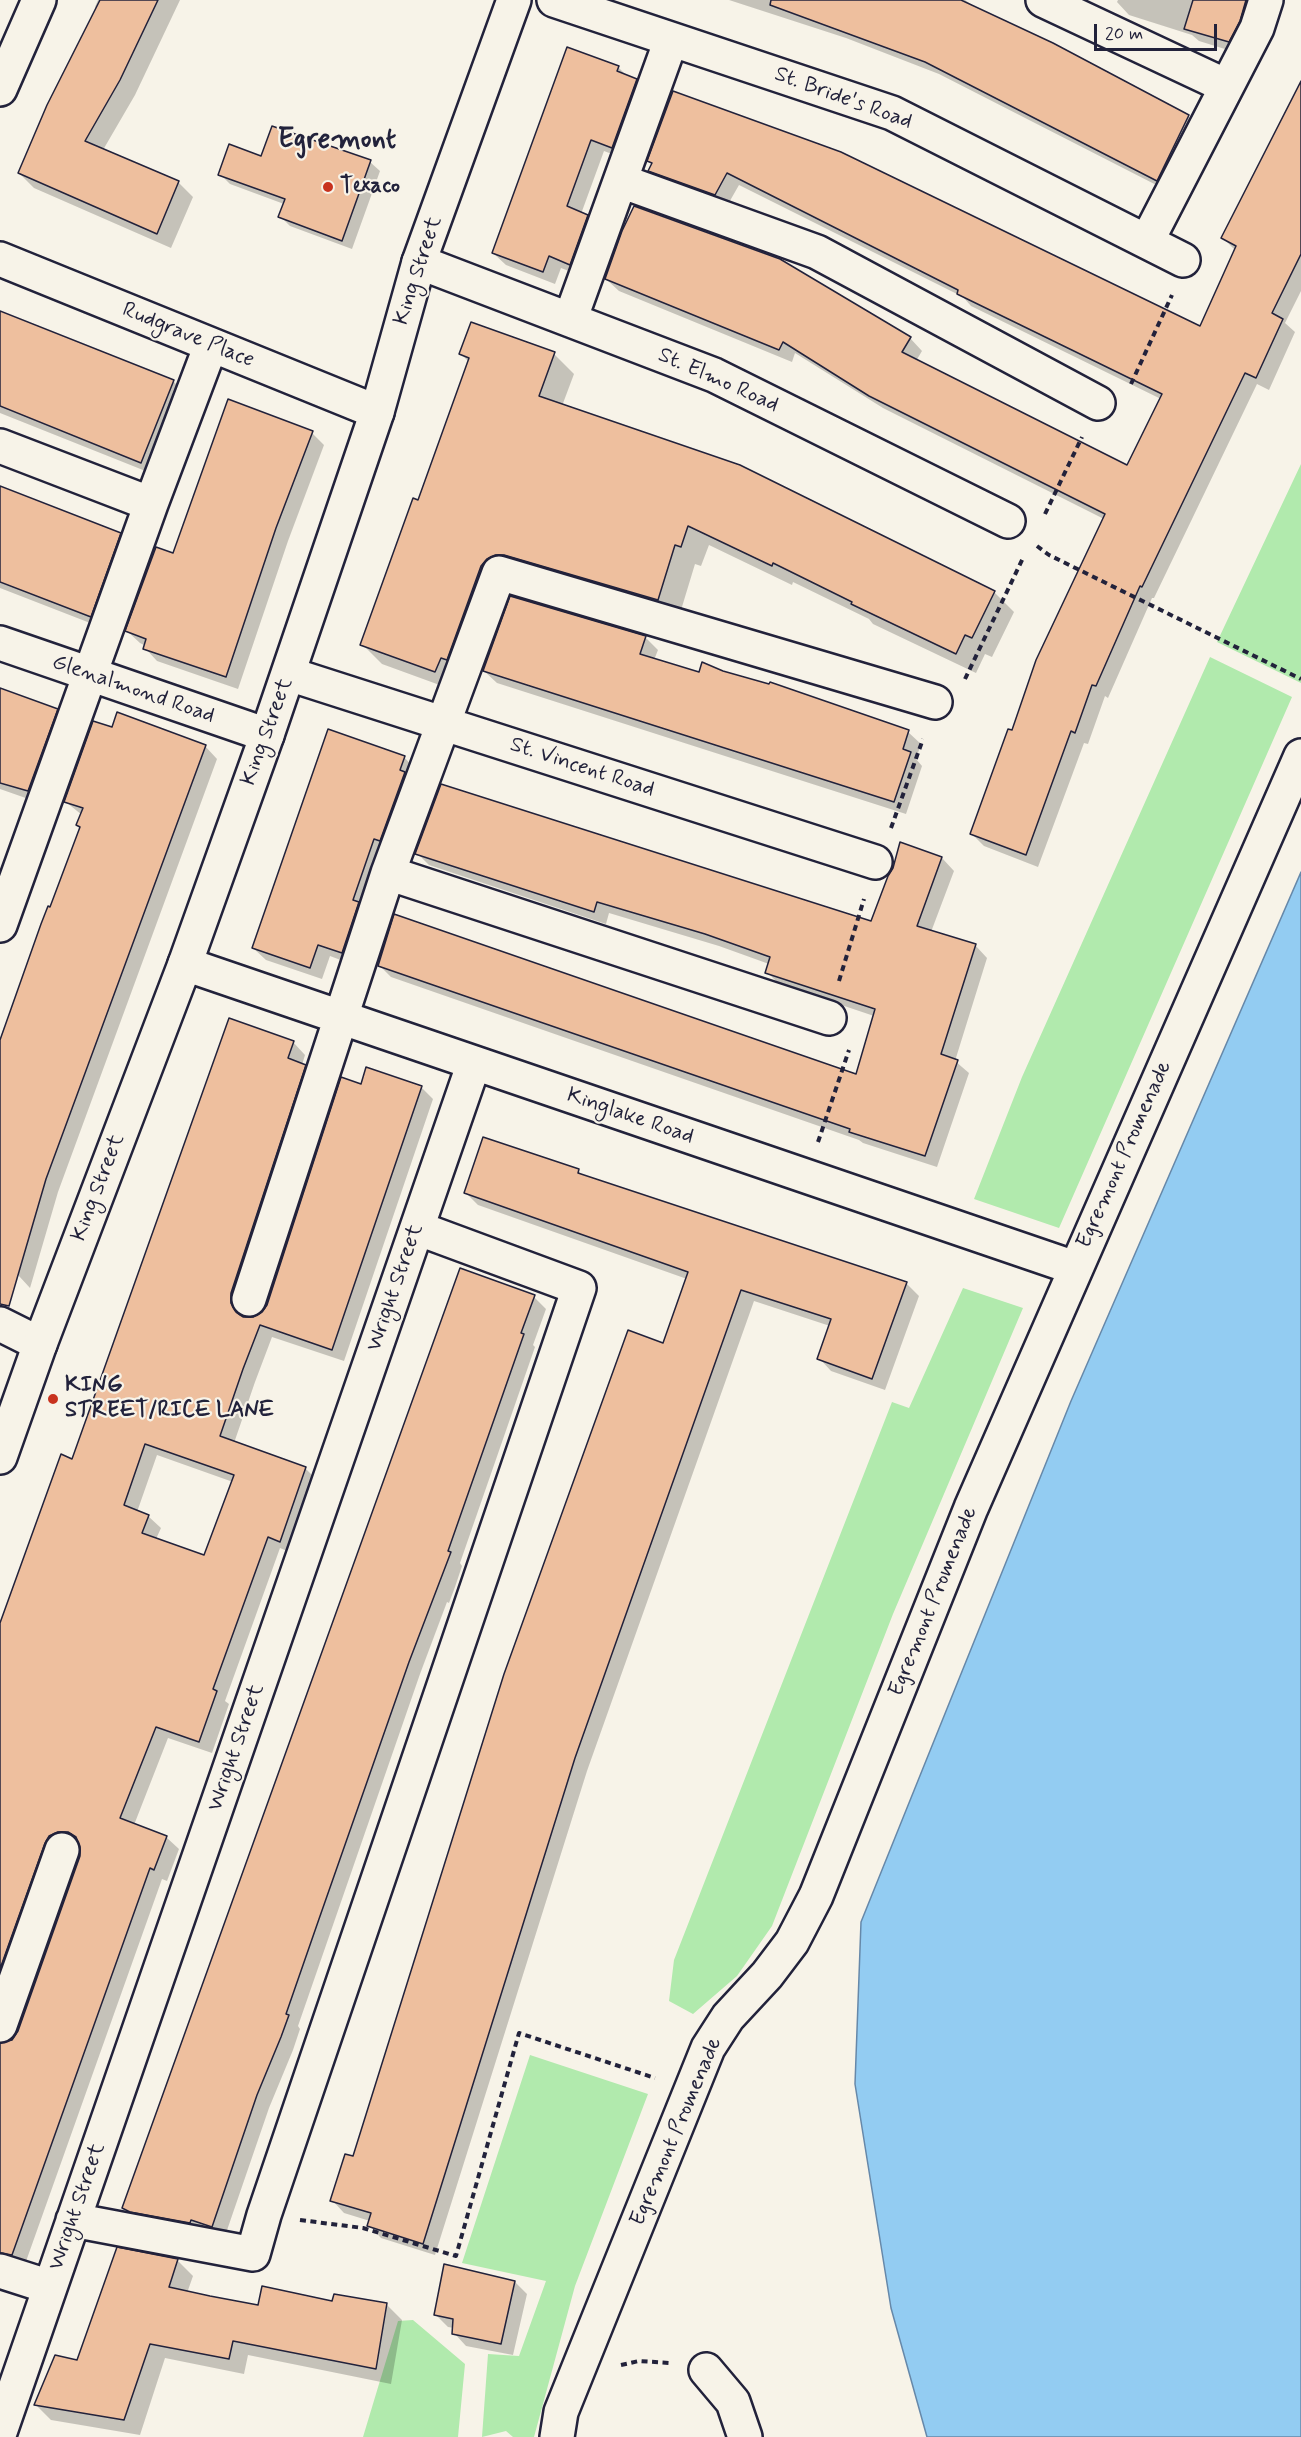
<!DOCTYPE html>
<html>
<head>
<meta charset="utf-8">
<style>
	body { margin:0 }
	#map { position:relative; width:1301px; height:2437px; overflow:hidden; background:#f7f3e8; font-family:Mynerve,sans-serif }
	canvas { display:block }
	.scale { position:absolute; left:1094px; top:24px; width:123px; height:27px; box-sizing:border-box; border:3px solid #22223b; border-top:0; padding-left:8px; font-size:18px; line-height:21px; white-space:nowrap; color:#22223b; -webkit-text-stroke:4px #f7f3e8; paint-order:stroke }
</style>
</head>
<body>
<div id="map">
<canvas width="1301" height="2437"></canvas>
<div class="scale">20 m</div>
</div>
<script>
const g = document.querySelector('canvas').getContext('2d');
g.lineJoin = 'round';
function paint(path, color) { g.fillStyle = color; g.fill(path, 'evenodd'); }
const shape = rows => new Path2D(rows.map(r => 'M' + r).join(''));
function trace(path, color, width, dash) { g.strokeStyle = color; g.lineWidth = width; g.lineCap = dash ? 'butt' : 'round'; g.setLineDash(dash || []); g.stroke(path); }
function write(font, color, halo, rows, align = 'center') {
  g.font = font + ' Mynerve,sans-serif'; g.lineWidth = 4.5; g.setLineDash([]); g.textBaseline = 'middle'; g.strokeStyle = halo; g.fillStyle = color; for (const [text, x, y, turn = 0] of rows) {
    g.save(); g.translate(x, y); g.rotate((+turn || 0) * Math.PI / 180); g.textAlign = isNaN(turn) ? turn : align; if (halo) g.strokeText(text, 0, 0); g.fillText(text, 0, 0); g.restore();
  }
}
paint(shape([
	[1301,464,1301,683,1217,642],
	[1210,657,1292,697,1059,1228,974,1199,1022,1077],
	[963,1288,1023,1308,893,1614,772,1926,737,1976,693,2014,669,2001,674,1960,892,1402,909,1408],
	[530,2055,648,2094,575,2286,534,2437,513,2437,506,2431,482,2437,488,2354,519,2356,546,2281,462,2263],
	[413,2320,465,2364,458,2437,363,2437,398,2321]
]), '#b1eaad');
const water = shape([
	[1301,872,1301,2437,927,2437,891,2308,855,2084,861,1922,1071,1401,1301,872]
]);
paint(water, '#93ccf2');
trace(water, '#6688a9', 1.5);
paint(shape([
	[98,0,180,0,135,95,103,150,179,183,193,197,171,248,34,188,19,173,97,10,95,7],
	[729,0,965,0,982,12,1188,116,1201,128,1170,192,939,74,846,38],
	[1118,0,1265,0,1241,54,1199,41,1192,35,1129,15,1117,2],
	[618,67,628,77,636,80,649,92,625,159,604,151,581,214,587,217,599,229,582,276,561,268,555,284,506,265,493,253],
	[1301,83,1301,291,1285,323,1295,332,1269,390,1257,384,1154,598,1152,598,1108,698,1105,696,1088,744,1084,743,1038,867,984,846,972,834,1012,732,1104,519,883,408,795,353,792,362,619,291,606,279,910,338,922,351,916,361,1128,467,1161,399,971,306,963,297,739,185,727,206,662,183,650,171,653,165,649,161,673,93,1201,328,1236,251,1223,238],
	[262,158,370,162,380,171,352,249,290,226,280,216,284,204,230,184,220,174],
	[0,313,173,381,185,393,153,474,0,413],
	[460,353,554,354,574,374,562,406,994,592,1014,612,992,657,985,654,976,673,873,624,869,619,793,582,792,585,709,545,701,566,695,564,678,620,516,574,456,691,382,664,362,644,419,502,469,362],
	[312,433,324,445,288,541,238,689,157,661,145,648,146,646,140,643,127,631,174,555],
	[0,487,120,534,132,546,103,628,0,588],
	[645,637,658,650,654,660,700,674,723,672,908,732,921,744,916,759,922,766,906,814,497,683,484,671],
	[0,690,57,710,69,722,40,803,0,789],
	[205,746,217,759,58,1192,30,1288,19,1276,0,1240,0,1039,4,1027,6,1028,81,828,78,825,82,815,66,802],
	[404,757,416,770,354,965,330,956,322,979,266,960,253,948],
	[901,844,942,858,954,871,931,932,975,945,987,958,955,1061,969,1073,937,1167,863,1143,859,1140,391,977,379,965,857,1076,874,1016,779,984,767,972,769,964,719,946,609,913,606,924,429,865,417,853,872,923,894,869],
	[293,1042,305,1055,302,1065,317,1078,243,1306,243,1318,254,1319,263,1314,268,1305,362,1086,421,1087,433,1099,344,1361,272,1337,255,1382,234,1443,306,1469,318,1481,292,1553,280,1548,225,1701,229,1704,212,1753,168,1738,134,1825,166,1837,179,1849,167,1881,162,1879,24,2267,0,2269,0,2045,13,2041,19,2032,81,1857,81,1844,71,1843,0,2015,0,1622,73,1461],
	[157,1455,233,1482,205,1557,156,1539,161,1528,148,1516,137,1512],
	[578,1171,584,1176,907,1284,919,1296,885,1390,831,1371,819,1358,830,1326,754,1301,587,1771,435,2255,381,2238,369,2225,370,2221,344,2213,332,2200,354,2158,687,1279,478,1205,466,1193],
	[534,1297,546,1309,533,1345,535,1347,460,1563,462,1566,455,1587,449,1603,447,1602,420,1674,298,2026,300,2029,293,2050,269,2108,224,2239,136,2220,124,2208],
	[177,2260,193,2276,187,2293,259,2307,334,2302,387,2305,402,2320,391,2384,248,2355,244,2374,165,2358,140,2435,51,2420,36,2405],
	[515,2282,527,2294,513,2355,466,2346,454,2333,454,2328,448,2327,436,2315]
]), '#0003');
const building = shape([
	[100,0,158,0,120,80,85,141,179,181,157,234,18,173,47,105,100,0],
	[771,0,961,0,1053,43,1189,115,1157,181,925,62,770,5,771,0],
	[1193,0,1246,0,1240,21,1229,42,1184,29,1193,0],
	[567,47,619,66,617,71,637,79,612,148,591,140,567,206,588,215,570,265,549,256,543,272,492,253,567,47],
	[1301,81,1301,254,1272,313,1283,319,1256,378,1245,373,1142,587,1140,586,1096,686,1092,685,1075,733,1071,731,1026,855,970,834,1008,729,1012,730,1036,660,1105,514,869,396,783,342,779,350,605,279,622,231,634,206,780,259,911,337,902,352,1127,465,1162,394,957,294,958,290,727,173,715,195,648,171,652,163,647,161,673,91,841,152,1200,326,1236,246,1221,238,1301,81],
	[272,126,371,160,342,241,278,217,285,199,218,175,229,144,261,156,272,126],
	[0,311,174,380,141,463,0,406,0,311],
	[471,322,555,352,539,396,740,465,995,591,972,638,965,635,956,654,851,604,852,602,773,563,772,566,688,526,681,547,675,545,658,600,504,555,496,555,487,559,481,566,447,660,441,658,435,672,360,645,413,498,418,500,469,358,459,354,471,322],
	[228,399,313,431,276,528,226,677,143,649,146,639,125,631,156,547,173,553,228,399],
	[0,486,121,533,91,617,0,582,0,486],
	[510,596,646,636,640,654,699,672,702,662,723,671,769,684,770,682,909,730,903,749,911,752,894,802,483,671,510,596],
	[0,688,58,709,28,791,0,783,0,688],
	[117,712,206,745,46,1179,9,1306,0,1304,0,1040,41,924,48,906,50,907,80,827,76,825,83,808,64,802,93,721,112,727,117,712],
	[328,729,405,756,400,770,405,772,380,841,374,839,353,900,359,902,342,953,318,945,310,968,252,948,328,729],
	[441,784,871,921,888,876,893,868,900,842,942,857,917,926,976,944,941,1054,958,1060,925,1156,849,1132,850,1129,378,966,394,914,856,1074,875,1009,765,973,770,957,705,934,597,902,594,912,415,854,441,784],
	[229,1018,294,1041,288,1058,306,1065,231,1293,231,1303,236,1312,243,1317,253,1317,262,1312,267,1305,341,1077,361,1084,366,1067,422,1086,332,1350,260,1325,243,1369,220,1436,306,1467,280,1542,268,1537,213,1689,217,1691,199,1742,156,1727,120,1818,167,1836,154,1870,150,1868,12,2255,0,2253,0,2043,12,2040,18,2031,80,1856,80,1847,76,1837,68,1832,58,1832,49,1836,45,1843,0,1969,0,1623,61,1454,72,1459,229,1018],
	[145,1444,234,1475,204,1555,142,1533,149,1515,124,1505,145,1444],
	[483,1137,579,1169,578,1173,907,1282,872,1379,817,1359,831,1319,741,1290,575,1758,423,2244,367,2226,371,2213,330,2201,345,2154,353,2156,504,1674,628,1330,663,1343,688,1272,464,1193,483,1137],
	[460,1268,535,1295,521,1333,524,1334,448,1551,451,1552,409,1662,319,1919,286,2014,289,2015,281,2037,257,2095,212,2227,191,2220,190,2223,130,2212,122,2208,460,1268],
	[117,2247,178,2259,169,2287,210,2296,258,2305,262,2286,332,2301,334,2294,387,2303,376,2369,233,2341,229,2359,150,2344,124,2420,34,2405,55,2355,77,2360,117,2247],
	[444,2264,515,2281,501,2344,452,2334,453,2319,434,2315,444,2264]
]);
paint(building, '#eebf9e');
trace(building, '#22223b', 1.5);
const minor = shape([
	[554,0,892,113,1183,260],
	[1043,0,1226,86],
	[0,89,39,0],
	[621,181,817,252,1098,403],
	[1147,241,1257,28,1266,0],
	[0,259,377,412],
	[419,262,714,375,1008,521],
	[570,320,671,40],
	[0,446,151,504,0,925],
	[151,504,211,345],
	[0,643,267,735],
	[289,674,875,862],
	[388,873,829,1018],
	[185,964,1075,1268],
	[249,1299,388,873,499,573,935,702],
	[0,1324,40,1344],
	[0,2025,62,1850],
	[73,2220,253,2254,264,2215,579,1288,417,1228],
	[0,2271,50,2287],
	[706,2370,733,2402,745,2437],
	[0,2432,474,1063],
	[557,2437,561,2412,708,2048,728,2017,767,1975,792,1942,816,1896,971,1508,1301,756]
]);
const major = shape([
	[0,1457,40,1344,185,964,267,735,377,412,419,262,514,0]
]);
trace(minor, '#22223b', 38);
trace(major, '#22223b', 38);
trace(shape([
	[1131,384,1172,295],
	[1045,514,1082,437],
	[1037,546,1049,555,1301,679],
	[965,679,1024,556],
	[891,828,923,739],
	[839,981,864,899],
	[818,1142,849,1050],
	[300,2220,363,2228,456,2256,519,2033,655,2078],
	[621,2365,639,2361,670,2363]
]), '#22223b', 4, [6, 4.5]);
trace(minor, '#f7f3e8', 33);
trace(major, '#f7f3e8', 33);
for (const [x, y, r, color] of [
	[328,187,6,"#c8321e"],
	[53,1399,6,"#c8321e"]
]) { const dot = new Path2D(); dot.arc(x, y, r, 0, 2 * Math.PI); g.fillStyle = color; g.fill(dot); trace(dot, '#f7f3e8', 2); }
write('22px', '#22223b', '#f7f3e8', [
	["St. Bride's Road",843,99,20],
	["King Street",419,271,-72],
	["Rudgrave Place",188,336,22],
	["St. Elmo Road",718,381,24],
	["Glenalmond Road",133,690,19],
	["King Street",268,732,-70],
	["St. Vincent Road",582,768,18],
	["Kinglake Road",630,1117,19],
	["Egremont Promenade",1125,1155,-66],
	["King Street",99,1188,-69],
	["Wright Street",396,1288,-71],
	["Egremont Promenade",934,1602,-68],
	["Wright Street",237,1748,-71],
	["Egremont Promenade",677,2132,-67],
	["Wright Street",78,2207,-71]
]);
write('bold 22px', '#22223b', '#f7f3e8', [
	["Texaco",340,187],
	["KING",65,1386],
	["STREET/RICE LANE",65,1411]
], 'left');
write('bold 28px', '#22223b', '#f7f3e8', [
	["Egremont",337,141]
]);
</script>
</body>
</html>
